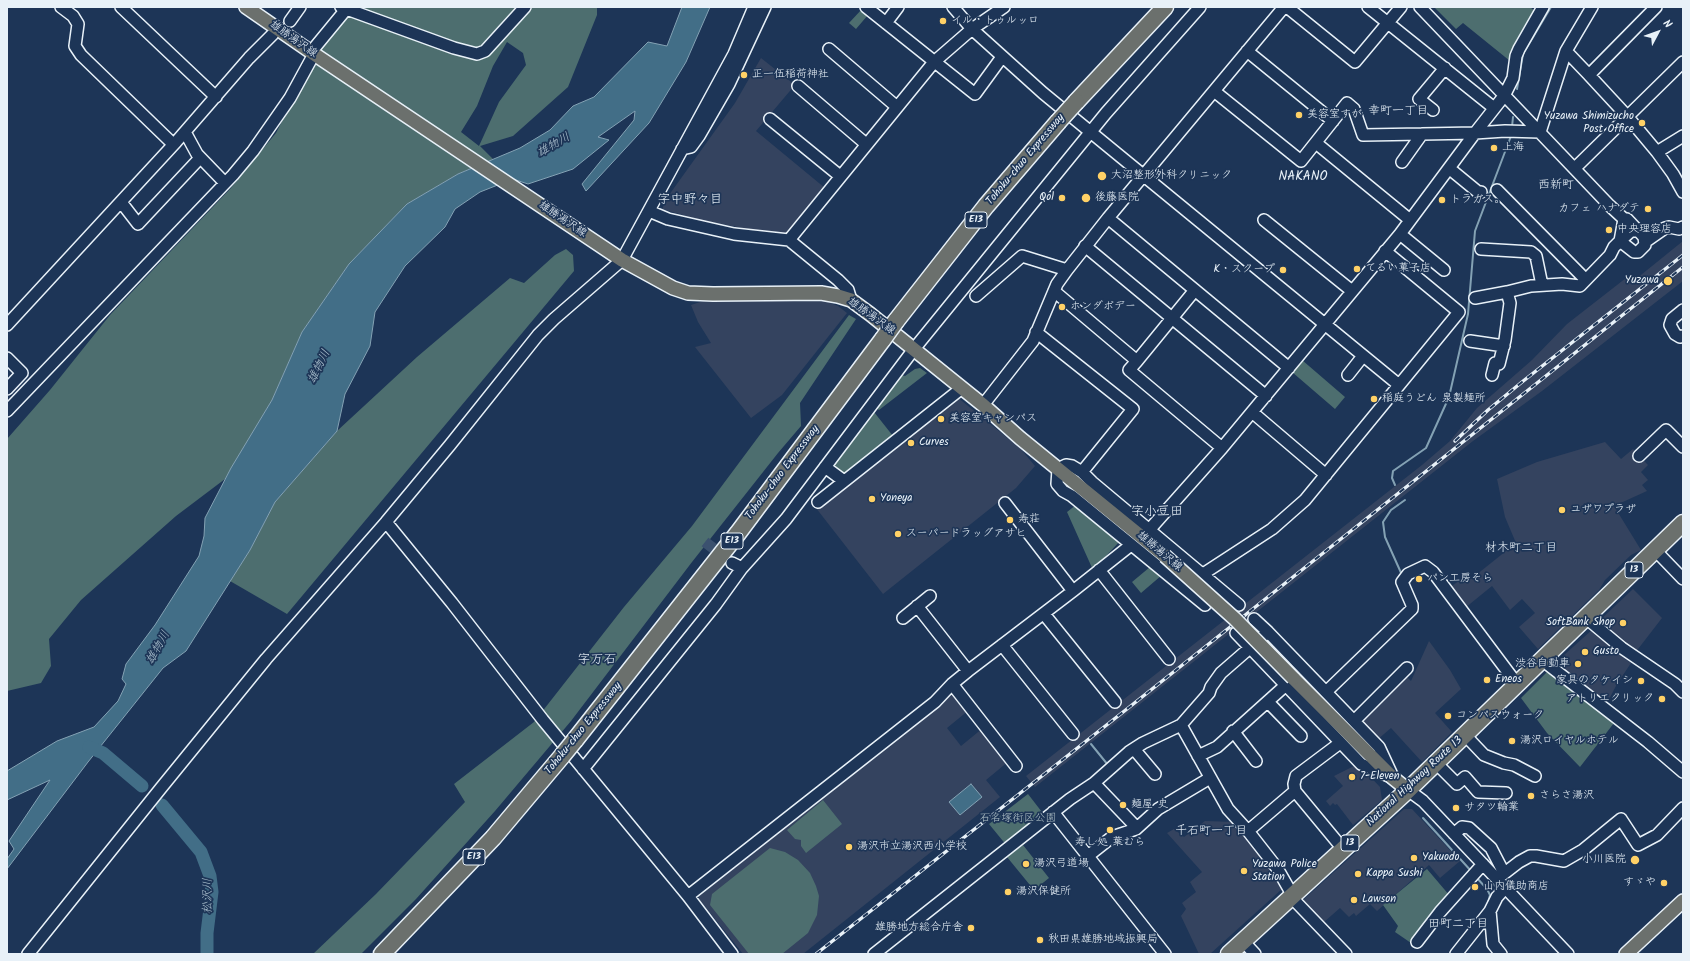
<!DOCTYPE html>
<html>
<head>
<meta charset="utf-8">
<style>
	body { margin:0 }
	#map { position:relative; width:1690px; height:961px; overflow:hidden; background:#1d3557; font-family:Kalam,sans-serif }
	canvas { display:block }
	.frame { position:absolute; inset:0; border:8px solid #e8f1f8; pointer-events:none }
	.north { position:absolute; left:1638px; top:12px; width:40px; height:40px; -webkit-text-stroke:3px #1d3557; paint-order:stroke; rotate:49deg; font-size:11px; font-weight:700; line-height:16px; text-align:center; color:#e8f1f8 }
	.north::after { content:''; display:block; margin:auto; width:14px; height:18px; background:#e8f1f8; clip-path:polygon(50% 0,100% 100%,50% 72%,0 100%) }
</style>
</head>
<body>
<div id="map">
<canvas width="1690" height="961"></canvas>
<div class="frame"></div>
<div class="north">N</div>
</div>
<script>
const g = document.querySelector('canvas').getContext('2d');
g.lineJoin = 'round';
function paint(path, color) { g.fillStyle = color; g.fill(path, 'evenodd'); }
const shape = rows => new Path2D(rows.map(r => 'M' + r).join(''));
function trace(path, color, width, dash) { g.strokeStyle = color; g.lineWidth = width; g.lineCap = dash ? 'butt' : 'round'; g.setLineDash(dash || []); g.stroke(path); }
function write(font, color, halo, rows, align = 'center') {
  g.font = font + ' Kalam,"Klee One",sans-serif'; g.lineWidth = 3.5; g.setLineDash([]); g.textBaseline = 'middle'; g.strokeStyle = halo; g.fillStyle = color; for (const [text, x, y, turn = 0] of rows) {
    g.save(); g.translate(x, y); g.rotate((+turn || 0) * Math.PI / 180); g.textAlign = isNaN(turn) ? turn : align; if (halo) g.strokeText(text, 0, 0); g.fillText(text, 0, 0); g.restore();
  }
}
paint(shape([
	[761,58,795,85,756,131,825,188,785,236,700,220,662,209,669,195,735,103],
	[1683,241,1683,281,1542,391,1473,441,1035,787,1026,776,1422,465,1450,441,1477,408,1532,360,1567,324,1626,278,1631,283],
	[807,298,823,300,838,306,847,313,782,395,751,418,695,347,711,343,698,322,691,305,706,300],
	[957,397,1020,448,1035,466,1016,488,883,594,816,508],
	[1605,442,1621,459,1633,449,1648,465,1641,472,1648,480,1642,485,1647,491,1614,506,1641,550,1631,555,1605,580,1599,590,1538,649,1519,627,1535,613,1522,599,1510,610,1492,586,1465,608,1449,588,1467,575,1471,579,1516,543,1505,517,1497,479,1537,462],
	[1633,589,1662,618,1635,653,1623,644,1599,621],
	[1593,629,1613,650,1631,663,1617,684,1606,705,1554,664],
	[1429,641,1450,670,1461,689,1435,713,1452,732,1422,762,1391,728,1377,740,1358,720,1404,674,1411,681],
	[954,692,969,710,947,728,961,746,983,728,1009,761,986,780,1000,797,803,954,743,954,699,899,699,896],
	[1358,764,1380,787,1382,800,1353,825,1337,804,1335,805,1333,803,1330,806,1326,801,1343,786,1334,776],
	[1404,809,1412,809,1460,861,1440,878,1429,865,1377,911,1370,904,1356,916,1354,913,1349,917,1340,908,1324,922,1303,900],
	[1205,821,1235,822,1248,838,1282,889,1210,954,1199,954,1181,916,1186,909,1182,903,1196,892,1190,882,1202,872,1167,833,1174,829,1184,837]
]), '#34435f');
paint(shape([
	[345,7,597,7,597,15,568,87,513,136,480,146,493,159,458,174,407,204,349,264,302,332,272,400,225,479,176,516,81,600,49,639,51,666,41,683,7,691,7,439,50,390,110,315,230,189,276,133,318,51],
	[507,42,523,53,526,65,499,102,479,146,461,132,477,106,493,66],
	[1530,7,1537,13,1514,49,1510,61,1463,23,1456,29,1435,8],
	[862,9,868,15,856,29,849,23],
	[566,249,573,255,574,271,287,614,230,581,250,550,275,502,337,431,417,357,510,278,524,283,555,255],
	[849,315,856,319,800,403,801,426,778,453,692,562,571,721,495,811,416,899,361,954,313,954,376,894,465,802,454,784,534,722,624,607,692,526],
	[1302,360,1345,397,1335,409,1292,372],
	[920,368,927,373,879,410,876,408,902,375,905,376,915,369],
	[874,412,893,436,847,473,842,474,836,470,834,463],
	[1076,505,1120,541,1093,570,1067,512],
	[1150,567,1162,575,1141,593,1132,582],
	[1549,670,1614,723,1580,767,1547,733,1521,698],
	[1028,794,1045,816,1007,846,989,824],
	[823,800,842,824,806,853,801,846,801,840,795,839,787,830],
	[1023,845,1049,878,1034,890,1007,857],
	[770,848,785,852,798,860,810,873,816,886,819,896,817,915,808,933,782,954,749,954,710,905,712,894],
	[1427,869,1450,896,1411,943,1395,932,1398,926,1383,905]
]), '#4d6e6f');
const water = shape([
	[682,7,710,7,686,62,649,123,586,191,582,184,634,120,635,111,598,137,609,140,573,169,528,184,513,179,480,192,455,209,445,227,405,266,375,312,370,346,345,394,337,431,275,502,250,550,186,651,163,668,88,762,7,869,7,859,14,849,9,841,50,780,7,800,7,771,57,741,94,727,118,701,126,684,122,679,126,664,155,625,199,556,204,536,205,518,231,468,272,400,302,332,349,264,407,204,458,174,520,148,550,130,573,106,594,97,648,42,667,46,682,7],
	[971,784,982,797,960,815,949,802,971,784]
]);
paint(water, '#426e87');
trace(water, '#84a2b4', 1);
trace(shape([
	[1517,89,1523,54,1551,7],
	[1512,127,1513,117],
	[1395,485,1392,478,1393,471,1426,448,1449,397,1468,314,1475,231,1511,136],
	[1402,575,1385,537,1383,522,1391,510,1405,500],
	[1091,744,1108,765],
	[1423,818,1472,872],
	[1476,877,1487,889,1490,895,1487,907]
]), '#84a2b4', 2);
trace(shape([
	[89,747,103,753,142,786],
	[162,805,201,852,210,876,212,892,207,933,207,954]
]), '#426e87', 13);
trace(shape([
	[705,542,726,558]
]), '#3b516f', 11, [11, 5.5]);
const minor = shape([
	[61,7,73,16,78,24,75,46,81,55,173,144],
	[121,7,216,97],
	[341,7,454,48,477,54,485,51,525,7],
	[866,7,975,94,1002,57],
	[953,7,972,29,1043,93,1399,385],
	[1287,7,1355,62,1401,7],
	[1368,7,1494,108],
	[1420,7,1610,206,1624,219,1627,219,1644,237,1645,245,1638,252,1634,252,1620,241,1631,231,1637,231],
	[1592,7,1566,51,1589,75,1656,7],
	[290,21,300,7],
	[886,23,898,7],
	[829,49,897,107],
	[1247,51,1333,121],
	[311,52,348,7],
	[1589,75,1627,116,1657,152,1683,136],
	[798,86,866,144],
	[1214,91,1301,161,1347,103,1354,109,1363,135,1422,134],
	[1433,110,1419,99,1445,68],
	[770,119,840,176],
	[185,132,197,154,225,183],
	[1316,143,1410,220],
	[682,149,691,147,699,136,729,84,765,7],
	[1657,152,1673,174,1683,192],
	[1402,162,1422,134,1475,133,1504,96,1513,78,1516,56,1519,49,1543,7],
	[1575,168,1683,62],
	[1450,169,1478,192,1481,192],
	[1497,190,1585,279],
	[121,202,138,224,200,158],
	[649,211,668,219,734,234,789,240,838,280,848,290,851,300],
	[1108,218,1289,368],
	[1264,220,1352,291],
	[1400,234,1444,270],
	[789,240,934,62,972,29,1004,7],
	[1645,242,1665,228,1669,227,1679,229,1683,227],
	[1085,246,1266,396],
	[1481,249,1531,252,1536,256,1542,285],
	[1054,291,1137,361,1195,290],
	[976,296,1022,256,1067,270],
	[1475,298,1507,292],
	[1683,310,1672,319,1670,325,1675,334,1680,337,1683,336],
	[7,325,176,142,249,58,273,34],
	[1036,332,1133,409,1082,472],
	[1470,341,1504,346],
	[7,358,22,373,7,389],
	[1137,361,1129,370,1222,448],
	[1348,375,1363,356],
	[1492,375,1495,363,1499,364,1505,340,1510,303,1507,292,1531,286,1562,284,1580,286,1610,255,1614,247,1620,241,1624,219],
	[983,405,1033,341,1057,284,1067,270,1108,218,1284,7],
	[7,411,233,175,253,151,290,98,314,54],
	[1252,412,1326,475],
	[1639,456,1666,430,1683,447],
	[825,467,844,481],
	[818,502,962,388],
	[1005,503,1073,591],
	[386,522,452,603,543,720,688,896,732,954],
	[1150,529,1222,448,1400,234,1475,133,1505,131,1540,132,1566,51],
	[1655,550,1683,579],
	[732,563,742,568],
	[1099,570,1169,659],
	[1183,587,1272,529,1305,500,1459,312,1385,251],
	[1205,605,1072,496,1063,491,1057,484,1058,469,1066,465,1072,466,1082,472,1092,482,1239,605],
	[917,606,968,671],
	[1044,614,1115,702],
	[1585,617,1622,648,1675,684,1683,692],
	[903,618,930,596],
	[1254,619,1268,632,1379,747,1392,775],
	[1236,633,1361,764,1391,777],
	[1002,645,1073,734],
	[1542,660,1648,742,1683,772],
	[952,684,1016,766],
	[1326,692,1412,609,1412,605,1402,582,1408,574,1425,566,1433,572,1517,684],
	[1268,702,1301,736],
	[1354,721,1407,668],
	[1181,725,1209,693,1211,687,1221,673,1268,632],
	[1233,731,1256,761],
	[1465,735,1484,755,1504,763,1514,765,1535,776],
	[1134,749,1155,774],
	[1198,756,1217,747,1286,685],
	[1436,763,1457,784,1465,777,1478,792,1506,793],
	[583,769,716,604,742,568,786,519,914,349,1106,113,1200,7],
	[1094,783,1137,828],
	[1408,790,1423,801,1568,954],
	[1295,791,1343,849],
	[1053,812,1165,954],
	[1248,831,1295,791,1294,784,1296,776,1340,743],
	[1454,834,1462,827,1469,828,1491,848,1504,873],
	[1088,856,1112,837,1136,829,1158,809,1210,778],
	[1497,879,1519,862,1530,856,1536,856,1564,861,1583,850,1621,819,1638,845,1657,835,1683,808],
	[688,896,935,702,952,684,968,671,1073,591,1131,545],
	[1490,911,1493,944,1501,954],
	[1243,941,1255,954],
	[1417,942,1440,912,1483,864],
	[28,954,161,788,266,659,386,522,450,445,538,335,554,319,622,260,734,54,754,7],
	[874,954,1070,799,1094,783,1129,752,1143,743,1181,725,1228,809,1248,831,1277,868,1297,903,1346,954],
	[1456,954,1490,911,1497,897,1505,888]
]);
const major = shape([
	[246,7,314,54,622,260,673,288,688,293,713,294,821,293,838,296,851,300,870,314,983,405,1020,438,1165,556],
	[1293,678,1393,778,1408,790],
	[1626,954,1683,901]
]);
const highway = shape([
	[1076,102,1165,7],
	[896,321,986,206,1058,122],
	[575,740,738,533,883,339],
	[382,954,493,838,562,756],
	[1229,954,1408,790,1683,523]
]);
trace(minor, '#e8f1f8', 14);
trace(major, '#e8f1f8', 16);
trace(highway, '#e8f1f8', 19);
trace(minor, '#1d3557', 11);
trace(major, '#6b706d', 13);
trace(highway, '#6b706d', 16);
const rail = shape([
	[1455,441,1488,410,1522,382,1683,255],
	[816,954,1132,705,1683,267]
]);
trace(rail, '#e8f1f8', 3.5);
trace(rail, '#1d3557', 2, [6]);
const majorBridge = shape([
	[1165,556,1235,619,1293,678]
]);
const highwayBridge = shape([
	[1058,122,1076,102],
	[883,339,896,321],
	[562,756,575,740]
]);
trace(majorBridge, '#e8f1f8', 16, []);
trace(highwayBridge, '#e8f1f8', 19, []);
trace(majorBridge, '#6b706d', 13);
trace(highwayBridge, '#6b706d', 16);
for (const [x, y, r, color] of [
	[943,21,4,"#ffd166"],
	[744,75,4,"#ffd166"],
	[1299,115,4,"#ffd166"],
	[1642,123,4,"#ffd166"],
	[1494,148,4,"#ffd166"],
	[1102,176,5,"#ffd166"],
	[1062,198,4,"#ffd166"],
	[1086,198,5,"#ffd166"],
	[1442,200,4,"#ffd166"],
	[1648,209,4,"#ffd166"],
	[1609,230,4,"#ffd166"],
	[1357,269,4,"#ffd166"],
	[1283,270,4,"#ffd166"],
	[1668,281,5,"#ffd166"],
	[1062,307,4,"#ffd166"],
	[1374,399,4,"#ffd166"],
	[941,419,4,"#ffd166"],
	[911,443,4,"#ffd166"],
	[872,499,4,"#ffd166"],
	[1562,510,4,"#ffd166"],
	[1010,520,4,"#ffd166"],
	[898,534,4,"#ffd166"],
	[1419,579,4,"#ffd166"],
	[1623,623,4,"#ffd166"],
	[1585,652,4,"#ffd166"],
	[1578,664,4,"#ffd166"],
	[1487,680,4,"#ffd166"],
	[1641,681,4,"#ffd166"],
	[1662,699,4,"#ffd166"],
	[1448,716,4,"#ffd166"],
	[1512,741,4,"#ffd166"],
	[1352,777,4,"#ffd166"],
	[1531,796,4,"#ffd166"],
	[1123,805,4,"#ffd166"],
	[1456,808,4,"#ffd166"],
	[1110,830,4,"#ffd166"],
	[849,847,4,"#ffd166"],
	[1414,858,4,"#ffd166"],
	[1635,860,5,"#ffd166"],
	[1026,864,4,"#ffd166"],
	[1244,871,4,"#ffd166"],
	[1358,874,4,"#ffd166"],
	[1664,883,4,"#ffd166"],
	[1475,887,4,"#ffd166"],
	[1008,892,4,"#ffd166"],
	[1354,900,4,"#ffd166"],
	[971,928,4,"#ffd166"],
	[1040,940,4,"#ffd166"]
]) { const dot = new Path2D(); dot.arc(x, y, r, 0, 2 * Math.PI); g.fillStyle = color; g.fill(dot); trace(dot, '#1d3557', 1.5); }
for (const [x, y, w] of [
	[976,220,22],
	[732,541,22],
	[1634,570,18],
	[1350,843,18],
	[474,857,22]
]) { const box = new Path2D(); box.roundRect(x - w / 2, y - 8, w, 16, 3); g.fillStyle = '#1d3557'; g.fill(box); trace(box, '#e8f1f8', 1); }
write('bold 10px', '#e8f1f8', null, [
	["E13",976,220],
	["E13",732,541],
	["13",1634,570],
	["13",1350,843],
	["E13",474,857]
]);
write('11px', '#e8f1f8', '#1d3557', [
	["イル・トゥルッロ",951,21],
	["正一伍稲荷神社",752,75],
	["美容室すが",1307,115],
	["Yuzawa Shimizucho",1634,117,"right"],
	["Post Office",1634,130,"right"],
	["上海",1502,148],
	["大沼整形外科クリニック",1111,176],
	["Qol",1054,198,"right"],
	["後藤医院",1095,198],
	["トラガス。",1450,200],
	["カフェ ハナダテ",1640,209,"right"],
	["中央理容店",1617,230],
	["てるい菓子店",1365,269],
	["K・スクープ",1275,270,"right"],
	["Yuzawa",1659,281,"right"],
	["ホンダボデー",1070,307],
	["稲庭うどん 泉製麺所",1382,399],
	["美容室キャンパス",949,419],
	["Curves",919,443],
	["Yoneya",880,499],
	["ユザワプラザ",1570,510],
	["寿荘",1018,520],
	["スーパードラッグアサヒ",906,534],
	["パン工房そら",1427,579],
	["SoftBank Shop",1615,623,"right"],
	["Gusto",1593,652],
	["渋谷自動車",1570,664,"right"],
	["Eneos",1495,680],
	["家具のタケイシ",1633,681,"right"],
	["アトリエクリック",1654,699,"right"],
	["コンパスウォーク",1456,716],
	["湯沢ロイヤルホテル",1520,741],
	["7-Eleven",1360,777],
	["さらさ湯沢",1539,796],
	["麺屋 史",1131,805],
	["サタツ輪業",1464,808],
	["寿し処 葉むら",1110,843,"center"],
	["湯沢市立湯沢西小学校",857,847],
	["Yakuodo",1422,858],
	["小川医院",1626,860,"right"],
	["湯沢弓道場",1034,864],
	["Yuzawa Police",1252,865],
	["Station",1252,878],
	["Kappa Sushi",1366,874],
	["すゞや",1656,883,"right"],
	["山内儀助商店",1483,887],
	["湯沢保健所",1016,892],
	["Lawson",1362,900],
	["雄勝地方総合庁舎",963,928,"right"],
	["秋田県雄勝地域振興局",1048,940]
], 'left');
write('11px', '#e8f1f8', '#1d3557', [
	["雄勝湯沢線",293,40,35],
	["Tohoku-chuo Expressway",1026,160,-50],
	["雄勝湯沢線",562,220,34],
	["雄勝湯沢線",871,317,35],
	["Tohoku-chuo Expressway",783,473,-53],
	["雄勝湯沢線",1159,552,40],
	["Tohoku-chuo Expressway",584,729,-51],
	["National Highway Route 13",1415,782,-43]
]);
write('11px', '#b2c3c8', '#1d3557', [
	["石名塚街区公園",1018,819]
]);
write('12px', '#e8f1f8', '#1d3557', [
	["幸町一丁目",1398,112],
	["西新町",1556,186],
	["材木町二丁目",1521,549],
	["千石町一丁目",1211,832],
	["田町二丁目",1458,925]
]);
write('italic 12px', '#aec3d0', '#1d3557', [
	["雄物川",554,146,-30],
	["雄物川",320,367,-64],
	["雄物川",159,648,-61],
	["松沢川",209,896,-90]
]);
write('13px', '#e8f1f8', '#1d3557', [
	["NAKANO",1303,178],
	["字中野々目",690,201],
	["字小豆田",1157,513],
	["字万石",597,661]
]);
</script>
</body>
</html>
